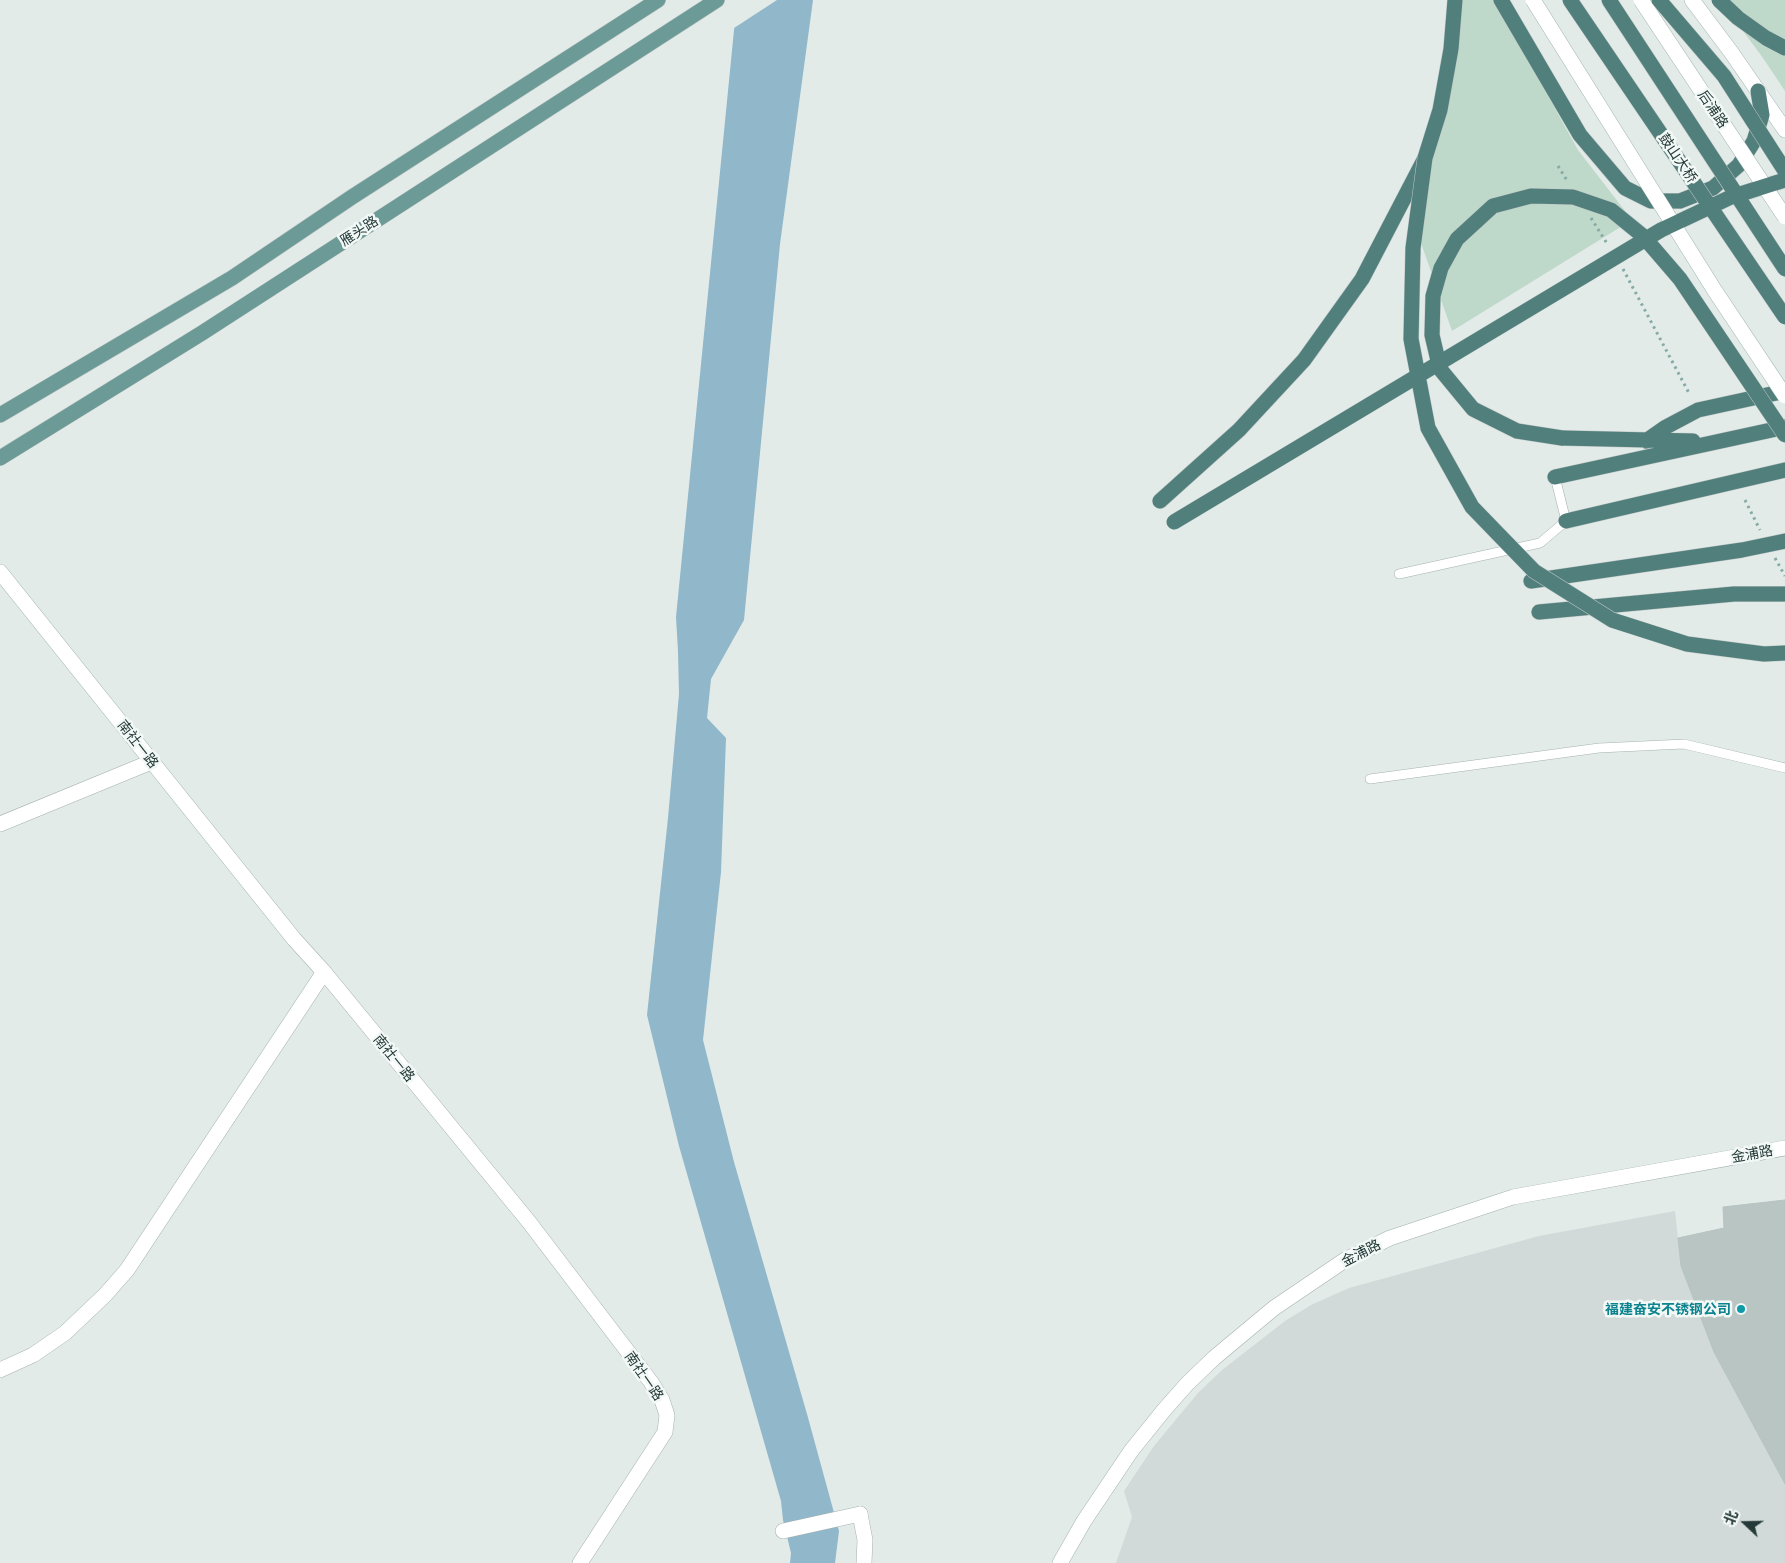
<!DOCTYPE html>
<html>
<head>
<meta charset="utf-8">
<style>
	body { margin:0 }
	#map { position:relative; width:1785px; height:1563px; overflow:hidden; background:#e2ebe8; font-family:Commissioner,"Noto Sans SC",sans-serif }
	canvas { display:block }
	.north { position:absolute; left:1720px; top:1498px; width:50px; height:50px; -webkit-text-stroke:4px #f2f8f6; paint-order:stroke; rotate:291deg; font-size:14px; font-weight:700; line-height:20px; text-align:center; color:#243a38 }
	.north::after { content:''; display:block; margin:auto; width:18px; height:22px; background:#243a38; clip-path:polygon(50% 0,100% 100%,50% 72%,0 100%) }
</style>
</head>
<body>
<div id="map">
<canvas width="1785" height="1563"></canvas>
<div class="north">北</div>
</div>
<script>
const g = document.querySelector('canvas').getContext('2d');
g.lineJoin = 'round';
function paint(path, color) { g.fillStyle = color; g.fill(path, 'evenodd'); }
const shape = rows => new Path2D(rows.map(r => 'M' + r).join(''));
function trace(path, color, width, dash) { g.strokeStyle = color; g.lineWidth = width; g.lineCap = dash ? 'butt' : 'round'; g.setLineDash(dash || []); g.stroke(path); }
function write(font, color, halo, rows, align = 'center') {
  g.font = font + ' Commissioner,"Noto Sans SC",sans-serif'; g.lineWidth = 5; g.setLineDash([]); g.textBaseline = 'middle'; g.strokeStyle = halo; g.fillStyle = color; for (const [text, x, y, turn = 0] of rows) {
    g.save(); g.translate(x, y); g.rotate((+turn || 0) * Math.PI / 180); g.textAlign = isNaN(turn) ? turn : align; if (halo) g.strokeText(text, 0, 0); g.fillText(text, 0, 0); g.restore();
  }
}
paint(shape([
	[1675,1211,1681,1266,1714,1352,1785,1484,1785,1563,1116,1563,1132,1517,1124,1491,1154,1446,1198,1393,1222,1370,1285,1321,1311,1305,1349,1288,1539,1236]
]), '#d1dad8');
paint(shape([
	[1452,0,1495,0,1578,150,1632,220,1452,331,1421,243,1431,155],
	[1720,0,1785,0,1785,91,1763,58]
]), '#bed9ca');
paint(shape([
	[737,0,813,0,780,244,744,620,711,679,707,718,726,738,721,872,703,1040,734,1162,807,1414,839,1531,835,1563,790,1563,791,1553,783,1520,781,1501,679,1146,647,1015,668,818,679,694,678,651,676,617]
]), '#90b7ca');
paint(shape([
	[734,0,777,0,731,30]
]), '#e2ebe8');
const building = shape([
	[1785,1200,1785,1484,1714,1352,1681,1266,1678,1238,1724,1228,1723,1207,1785,1200]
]);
paint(building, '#b8c5c2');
trace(building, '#b5c4c0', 1);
const service = shape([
	[1399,574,1540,543,1566,521,1555,477],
	[1370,779,1599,748,1684,744,1785,768]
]);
const minor = shape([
	[783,1531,860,1514]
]);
const tertiary = shape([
	[0,824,151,762],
	[0,1370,33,1355,65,1333,105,1295,127,1270,324,972,529,1222,651,1382,662,1400,667,1415,665,1432,580,1563],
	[860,1514,865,1540,864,1563],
	[1060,1563,1084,1521,1131,1451,1164,1410,1187,1384,1214,1358,1274,1308,1345,1260,1390,1238,1513,1197,1785,1148]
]);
const secondary = shape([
	[1692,0,1731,52,1785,130],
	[0,572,294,939,324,972]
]);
const primary = shape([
	[0,415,232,278,352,197,658,0],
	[0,458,202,333,717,0]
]);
const trunk = shape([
	[1501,0,1580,135,1625,188,1651,201,1680,201,1713,188,1739,165,1754,141,1762,115,1758,91],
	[1562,438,1693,441],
	[1646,441,1666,427,1698,410,1785,391],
	[1555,477,1785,427],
	[1160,501,1239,430,1304,360,1362,279,1424,160],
	[1566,521,1785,470],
	[1531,581,1742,550,1785,541],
	[1539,612,1734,594,1785,594]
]);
trace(service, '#a5b2b0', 10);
trace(minor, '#a5b2b0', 16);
trace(tertiary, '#a5b2b0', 16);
trace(secondary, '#a2b5b2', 16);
trace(primary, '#c2c8c7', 16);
trace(trunk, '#c2c8c7', 16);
trace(shape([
	[1558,166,1568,182],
	[1591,218,1608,245],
	[1623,269,1690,395],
	[1745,500,1760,530],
	[1775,558,1785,576]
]), '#86aba6', 3, [2.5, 4]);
trace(service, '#fff', 9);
trace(minor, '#fff', 15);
trace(tertiary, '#fff', 15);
trace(secondary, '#fff', 15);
trace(primary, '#6c9b97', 15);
trace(trunk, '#507f7c', 15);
const secondaryBridge = shape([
	[1533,0,1715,291,1785,396],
	[1641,0,1785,217]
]);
const trunkBridge = shape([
	[1455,0,1451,49,1440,110,1425,158,1413,248,1411,339,1428,428,1472,507,1534,571,1612,620,1687,644,1764,654,1785,653],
	[1570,0,1785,317],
	[1609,0,1785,269],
	[1659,0,1724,76,1785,171],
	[1719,0,1738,18,1766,38,1785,48],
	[1562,438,1517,431,1473,409,1440,369,1432,335,1433,296,1441,268,1457,239,1493,206,1531,196,1573,197,1611,210,1643,236,1680,279,1785,435],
	[1174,522,1661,230,1731,197,1785,180]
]);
trace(secondaryBridge, '#a2b5b2', 16, []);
trace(trunkBridge, '#c2c8c7', 16, []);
trace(secondaryBridge, '#fff', 15);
trace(trunkBridge, '#507f7c', 15);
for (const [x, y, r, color] of [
	[1741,1309,5,"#0f9aa8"]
]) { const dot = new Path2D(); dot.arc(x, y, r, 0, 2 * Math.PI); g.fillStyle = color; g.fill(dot); trace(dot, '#f2f8f6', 2); }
write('14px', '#243a38', '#f2f8f6', [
	["后浦路",1713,109,56],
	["鼓山大桥",1678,158,56],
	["雁头路",359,231,-33],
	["南社一路",138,744,52],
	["南社一路",394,1058,51],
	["金浦路",1752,1154,-10],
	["金浦路",1361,1253,-27],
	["南社一路",644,1376,55]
]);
write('bold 14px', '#0d838f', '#f2f8f6', [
	["福建奋安不锈钢公司",1731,1309]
], 'right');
</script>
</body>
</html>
